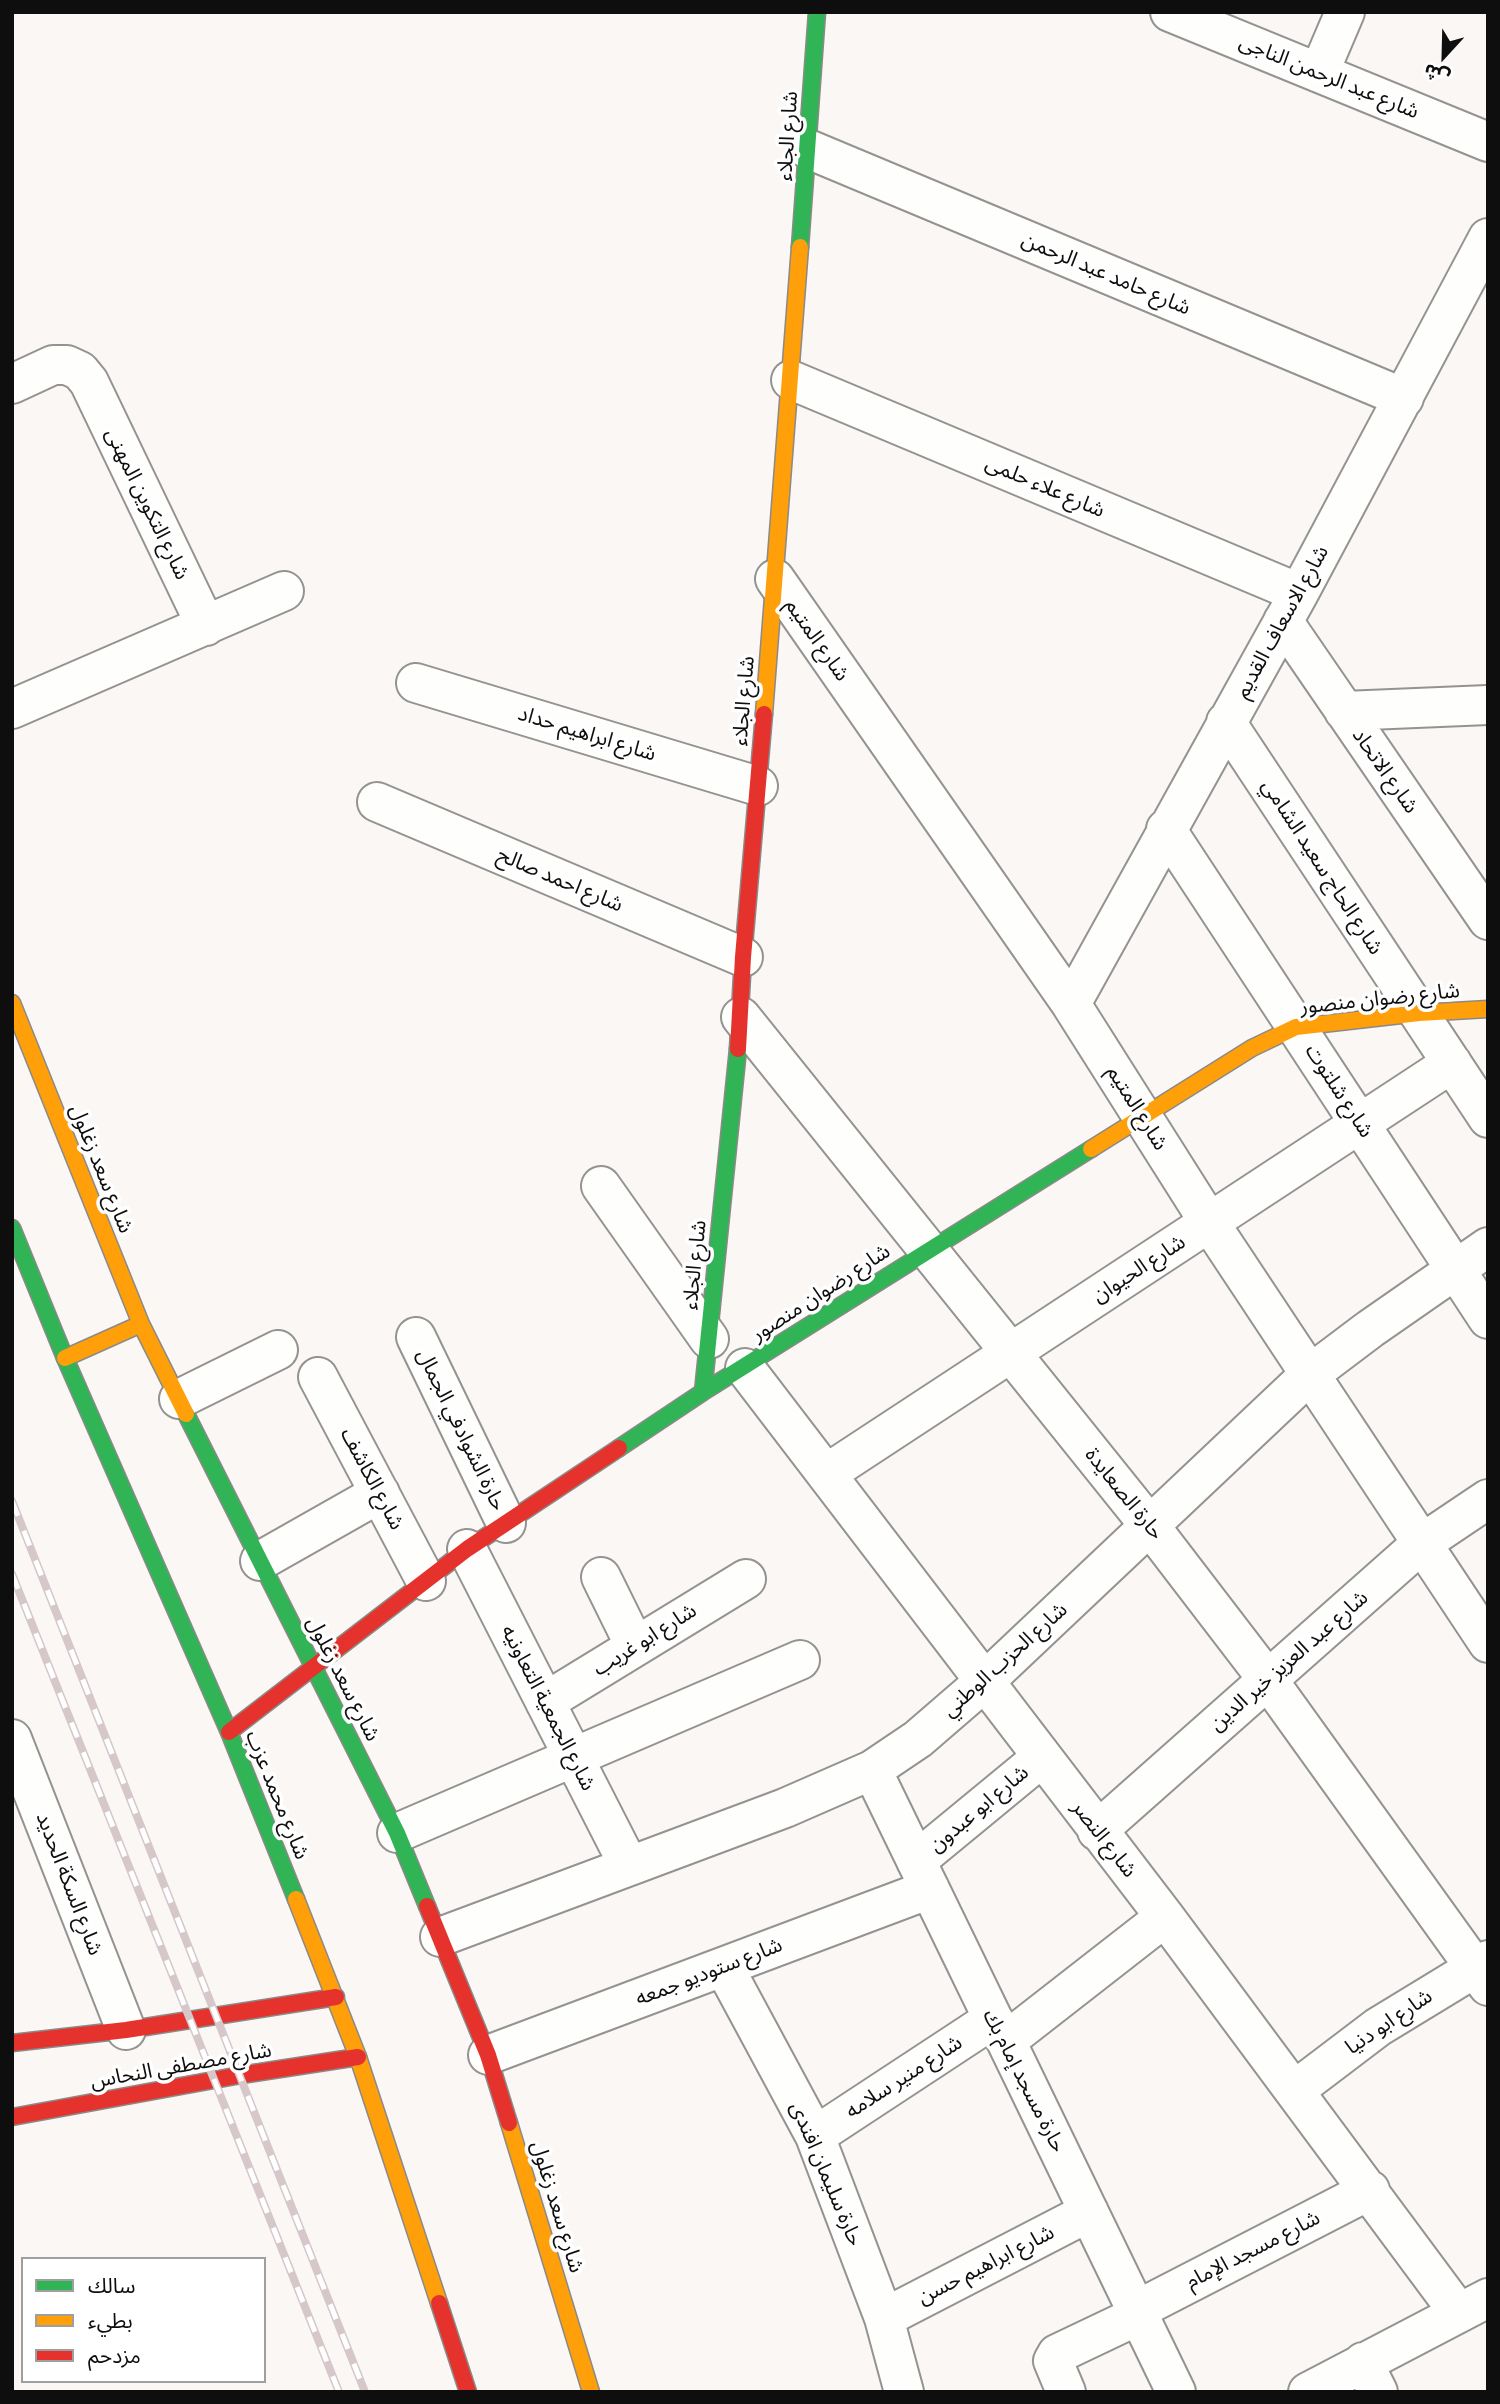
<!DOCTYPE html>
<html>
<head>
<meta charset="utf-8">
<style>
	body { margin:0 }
	#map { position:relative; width:1500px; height:2404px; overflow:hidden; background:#faf7f4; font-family:Literata,"Noto Sans Arabic",serif }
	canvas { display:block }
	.frame { position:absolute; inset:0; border:14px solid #0e0e0e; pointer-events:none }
	.legend { position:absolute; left:21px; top:2257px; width:245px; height:126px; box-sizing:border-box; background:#fff; border:2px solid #9f9f9f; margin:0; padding:9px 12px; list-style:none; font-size:21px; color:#0e0e0e }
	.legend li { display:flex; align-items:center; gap:14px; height:35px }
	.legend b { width:35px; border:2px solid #9f9f9f }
	.north { position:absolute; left:1409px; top:21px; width:70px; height:70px; -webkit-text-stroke:5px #fff; paint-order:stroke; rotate:202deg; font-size:19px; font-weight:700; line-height:28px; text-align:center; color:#0e0e0e }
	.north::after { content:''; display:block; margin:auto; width:24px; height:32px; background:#0e0e0e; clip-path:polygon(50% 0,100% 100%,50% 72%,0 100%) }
</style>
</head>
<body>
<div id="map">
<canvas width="1500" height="2404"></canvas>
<div class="frame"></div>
<ul class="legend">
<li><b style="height:9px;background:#30b455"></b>سالك</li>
<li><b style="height:9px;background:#ff9f0a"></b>بطيء</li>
<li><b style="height:9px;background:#e5322d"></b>مزدحم</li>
</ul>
<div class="north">ش</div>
</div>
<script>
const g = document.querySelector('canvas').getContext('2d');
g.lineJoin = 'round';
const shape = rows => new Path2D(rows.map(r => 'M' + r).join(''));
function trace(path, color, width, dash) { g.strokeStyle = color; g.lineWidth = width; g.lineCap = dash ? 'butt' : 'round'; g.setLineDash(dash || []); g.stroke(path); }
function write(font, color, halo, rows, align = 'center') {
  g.font = font + ' Literata,"Noto Sans Arabic",serif'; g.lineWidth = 7; g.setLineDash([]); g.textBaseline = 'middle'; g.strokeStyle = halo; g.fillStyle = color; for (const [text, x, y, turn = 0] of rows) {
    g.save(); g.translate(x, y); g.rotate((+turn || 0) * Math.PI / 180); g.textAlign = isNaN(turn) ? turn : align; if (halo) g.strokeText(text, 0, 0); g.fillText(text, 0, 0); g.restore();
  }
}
const street = shape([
	[1170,12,1488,142],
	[1319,73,1345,12],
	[808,149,1404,398],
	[791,380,1299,593],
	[12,384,53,365,67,365,80,371,89,382,206,626],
	[775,579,1071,1004,1209,1222,1488,1643],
	[1283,621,1488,920],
	[416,683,758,786],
	[12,709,284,591],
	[1344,711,1488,705],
	[1226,722,1488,1118],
	[377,802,743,957],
	[1166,829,1488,1319],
	[1071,1004,1299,593,1488,238],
	[741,1017,1150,1526,1268,1680,1488,1986],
	[601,1186,709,1339],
	[416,1337,506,1523],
	[745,1368,1165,1917,1459,2313],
	[318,1377,426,1581],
	[179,1399,278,1350],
	[826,1474,1452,1063],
	[467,1549,629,1866],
	[260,1561,380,1493],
	[601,1577,635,1646],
	[545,1702,746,1579],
	[12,1739,126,2030],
	[872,1770,993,2019,1006,2041,1176,2392],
	[1097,1831,1421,1544,1488,1499],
	[397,1833,800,1660],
	[916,1861,1041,1758],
	[440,1937,785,1808,872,1770,918,1739,984,1682,1309,1375,1370,1329,1488,1247],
	[724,1967,815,2136,884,2318,904,2392],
	[1006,2041,1165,1917],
	[488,2055,930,1889],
	[1295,2090,1378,2027,1488,1960],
	[815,2136,993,2019],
	[1137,2310,1370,2190],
	[884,2318,1089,2212],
	[1363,2362,1378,2392],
	[1066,2392,1053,2361,1057,2354,1139,2315],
	[1308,2392,1488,2298]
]);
const fast = shape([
	[800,247,817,12],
	[12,1228,65,1358,229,1732,296,1899],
	[703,1392,738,1049],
	[186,1414,397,1833,427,1906],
	[619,1448,703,1392,1091,1149]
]);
const slow = shape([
	[764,714,800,247],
	[12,1003,141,1324,186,1414],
	[1091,1149,1252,1048,1296,1027,1419,1013,1488,1009],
	[65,1358,141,1324],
	[296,1899,358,2057,439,2303],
	[509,2123,591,2392]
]);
const jam = shape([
	[738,1049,743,957,764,714],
	[229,1732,467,1549,619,1448],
	[427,1906,488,2055,509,2123],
	[12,2043,126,2030,336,1997],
	[12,2117,241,2075,358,2057],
	[439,2303,468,2392]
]);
trace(street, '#949392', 42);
trace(fast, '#8b8a88', 19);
trace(slow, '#8b8a88', 19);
trace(jam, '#8b8a88', 19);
trace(street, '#fefefd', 38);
trace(fast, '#30b455', 16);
trace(slow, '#ff9f0a', 16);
trace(jam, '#e5322d', 16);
const rail = shape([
	[12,1501,365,2392],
	[12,1574,339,2392]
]);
trace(rail, '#d5c7ca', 8);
trace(rail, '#fff', 5, [16]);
write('21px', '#0e0e0e', '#fff', [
	["شارع عبد الرحمن الناجى",1329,77,22],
	["شارع الجلاء",788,136,-86],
	["شارع حامد عبد الرحمن",1106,274,23],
	["شارع علاء حلمى",1045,487,23],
	["شارع التكوين المهنى",147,504,64],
	["شارع الاسعاف القديم",1282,622,-61],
	["شارع المتيم",817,640,55],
	["شارع الجلاء",744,701,-85],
	["شارع ابراهيم حداد",587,734,17],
	["شارع الاتحاد",1385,771,55],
	["شارع الحاج سعيد الشامي",1322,867,57],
	["شارع احمد صالح",560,880,23],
	["شارع رضوان منصور",1380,999,-6],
	["شارع شلتوت",1339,1091,57],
	["شارع المتيم",1137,1108,58],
	["شارع سعد زغلول",101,1169,68],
	["شارع الجلاء",695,1265,-84],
	["شارع الحيوان",1139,1269,-33],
	["شارع رضوان منصور",821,1293,-33],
	["حارة الشوادفي الجمال",461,1430,64],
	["شارع الكاشف",372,1479,62],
	["حارة الصعايدة",1124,1494,51],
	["شارع ابو غريب",645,1640,-32],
	["شارع الحزب الوطني",1005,1660,-42],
	["شارع عبد العزيز خير الدين",1289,1661,-41],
	["شارع سعد زغلول",343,1679,63],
	["شارع الجمعية التعاونيه",548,1708,63],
	["شارع محمد عزب",277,1795,68],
	["شارع ابو عبدون",979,1809,-40],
	["شارع النصر",1104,1839,52],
	["شارع السكة الحديد",69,1884,69],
	["شارع ستوديو جمعه",709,1972,-21],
	["شارع ابو دنيا",1389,2022,-34],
	["شارع مصطفى النحاس",181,2066,-10],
	["شارع منير سلامه",904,2077,-33],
	["حارة مسجد إمام بك",1024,2081,63],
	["حارة سليمان افندى",826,2174,67],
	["شارع سعد زغلول",557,2207,73],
	["شارع مسجد الإمام",1253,2250,-27],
	["شارع ابراهيم حسن",986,2265,-27]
]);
</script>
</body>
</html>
